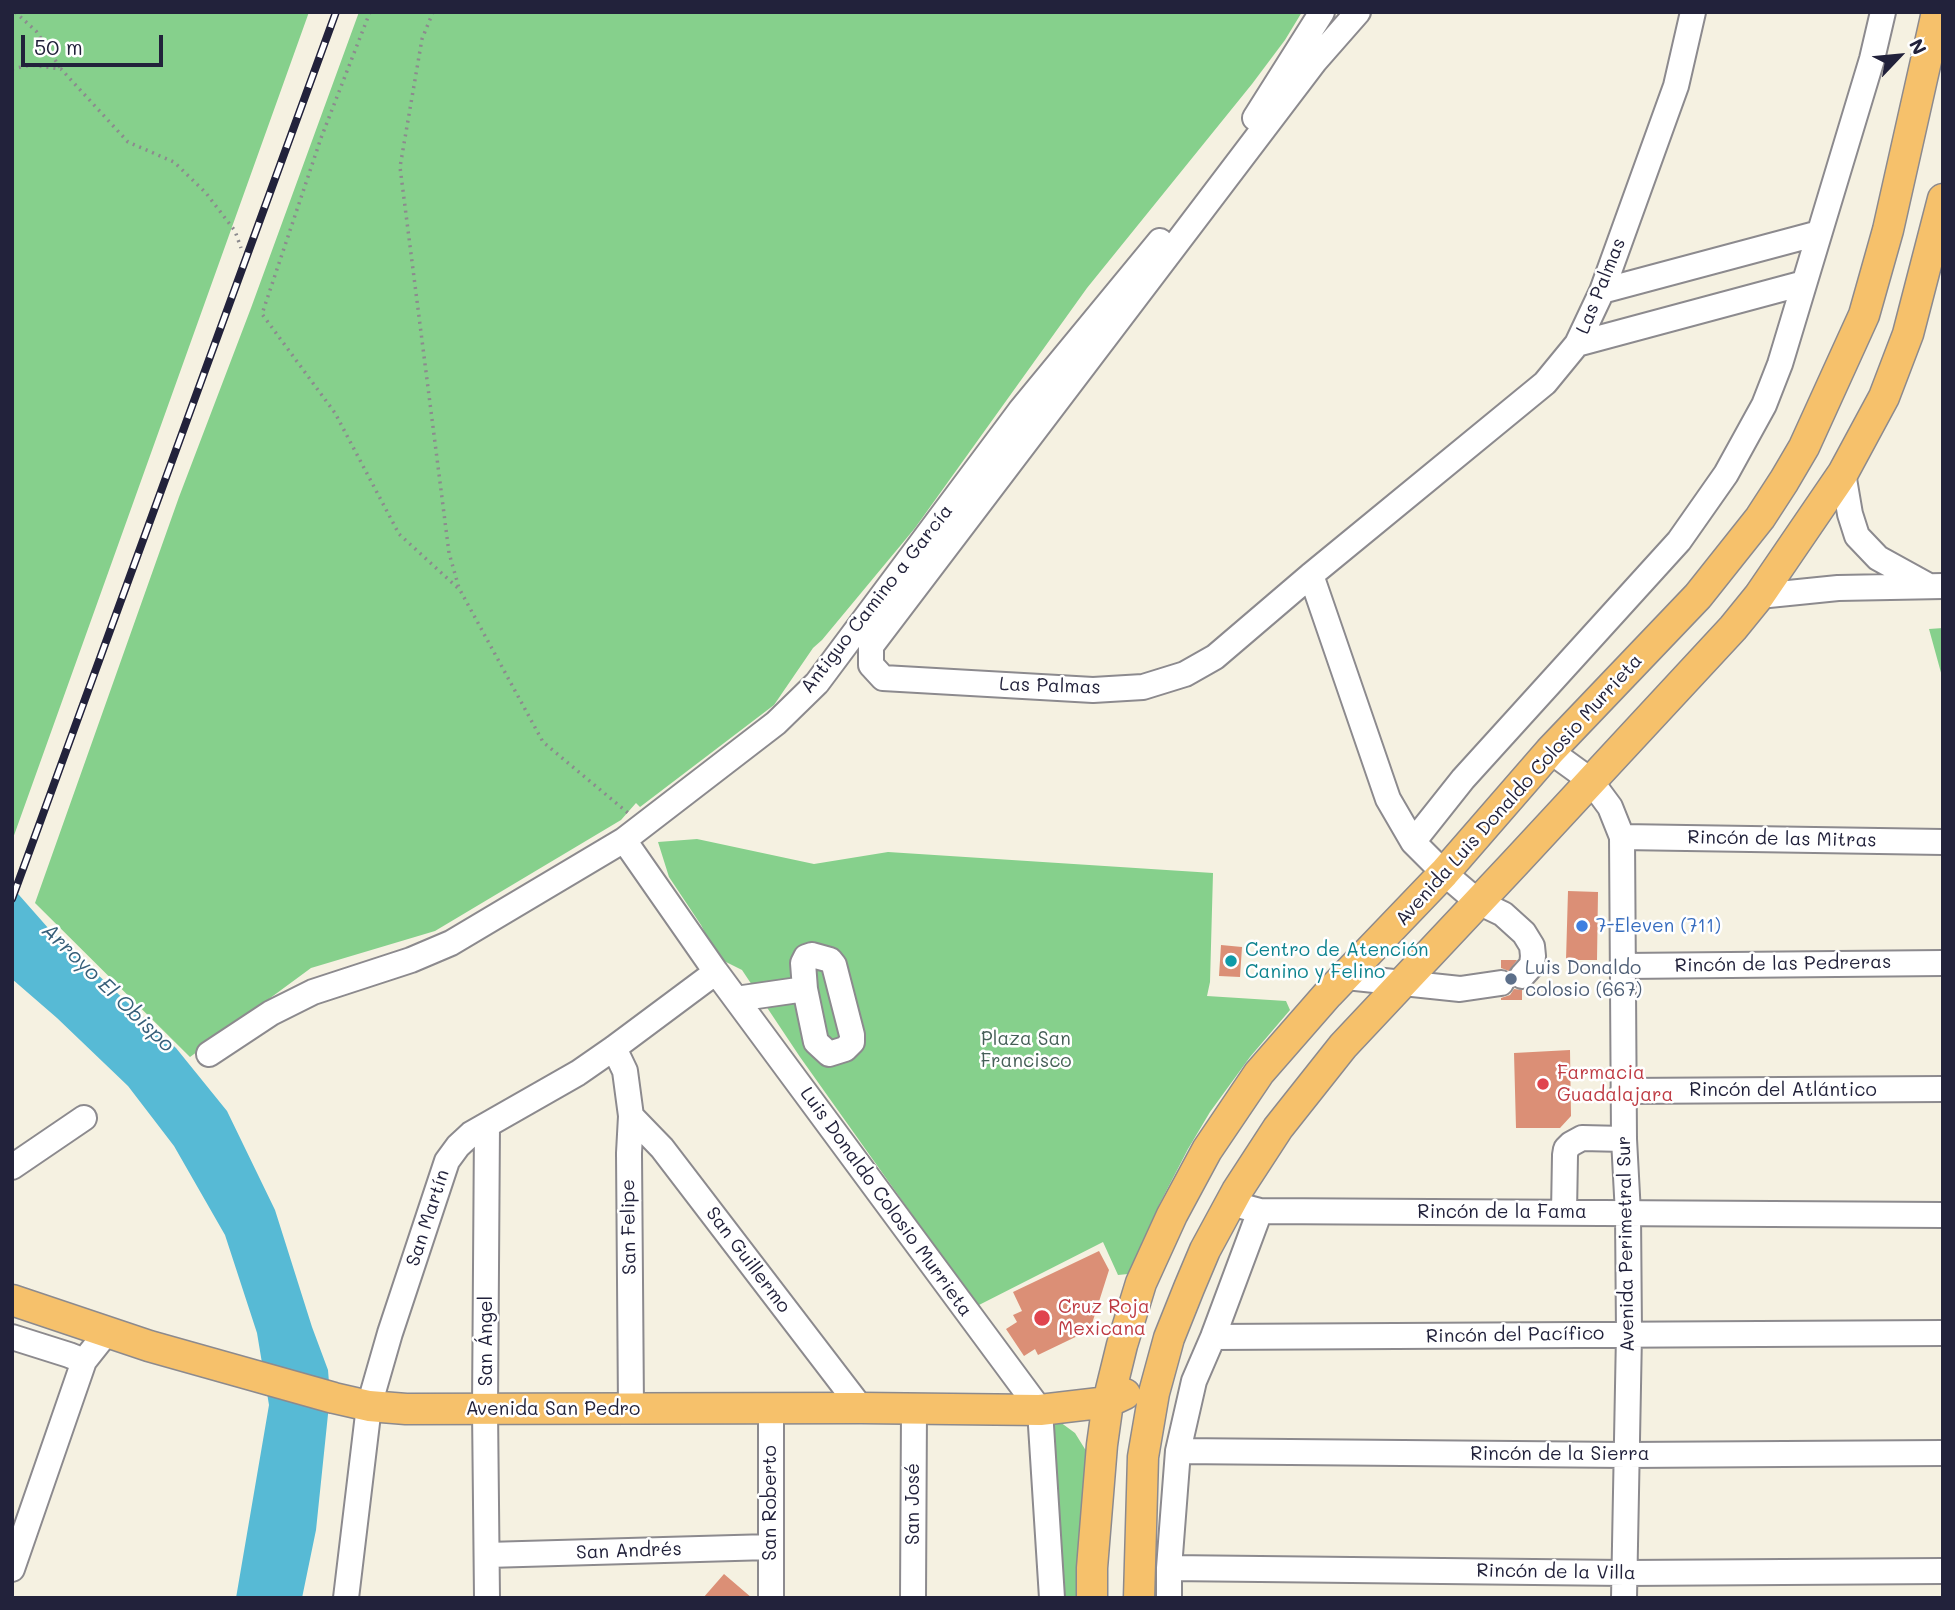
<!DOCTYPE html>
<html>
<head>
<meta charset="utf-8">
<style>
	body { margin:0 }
	#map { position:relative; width:1955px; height:1610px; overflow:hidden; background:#f5f1e1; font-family:Mali,sans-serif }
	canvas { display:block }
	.frame { position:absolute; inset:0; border:14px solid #22223b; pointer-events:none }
	.north { position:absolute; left:1864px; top:21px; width:70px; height:70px; -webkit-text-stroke:5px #fff; paint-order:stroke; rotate:64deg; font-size:19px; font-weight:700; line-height:28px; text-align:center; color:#22223b }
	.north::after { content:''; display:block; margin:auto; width:24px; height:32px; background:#22223b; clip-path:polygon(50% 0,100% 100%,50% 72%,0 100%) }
	.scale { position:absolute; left:21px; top:35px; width:142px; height:32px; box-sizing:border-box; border:4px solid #22223b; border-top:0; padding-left:9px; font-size:21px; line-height:24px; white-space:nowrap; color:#22223b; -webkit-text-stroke:5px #fff; paint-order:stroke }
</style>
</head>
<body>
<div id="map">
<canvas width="1955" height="1610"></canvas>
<div class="frame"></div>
<div class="north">N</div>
<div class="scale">50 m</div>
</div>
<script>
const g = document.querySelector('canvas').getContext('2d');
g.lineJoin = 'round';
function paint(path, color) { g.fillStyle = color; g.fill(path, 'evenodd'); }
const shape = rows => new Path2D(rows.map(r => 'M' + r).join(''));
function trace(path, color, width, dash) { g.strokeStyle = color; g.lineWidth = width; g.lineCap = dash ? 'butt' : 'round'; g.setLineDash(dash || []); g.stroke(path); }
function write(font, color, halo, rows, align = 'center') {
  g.font = font + ' Mali,sans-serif'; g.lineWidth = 5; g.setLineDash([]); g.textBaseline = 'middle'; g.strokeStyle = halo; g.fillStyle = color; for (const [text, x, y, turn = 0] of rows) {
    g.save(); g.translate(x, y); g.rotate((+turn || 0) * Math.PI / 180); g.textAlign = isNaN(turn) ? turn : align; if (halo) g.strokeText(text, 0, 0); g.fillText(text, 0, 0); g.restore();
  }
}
paint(shape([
	[12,12,309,12,12,841],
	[359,12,1302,12,1285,40,1252,84,1087,288,915,528,822,640,813,648,774,705,640,807,636,803,621,820,435,931,311,968,190,1057,35,903,179,497,251,308],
	[1943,628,1943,680,1929,629],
	[697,839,814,864,888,852,1213,873,1210,982,1207,996,1286,1001,1290,1010,1250,1057,1210,1112,1188,1149,1160,1203,1128,1274,1118,1275,1103,1242,977,1306,800,1057,742,970,718,958,701,925,669,877,658,842],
	[1060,1422,1075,1433,1088,1454,1080,1598,1062,1598,1051,1424]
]), '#86d08c');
paint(shape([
	[12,887,49,929,176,1048,227,1111,275,1210,312,1327,328,1370,330,1395,316,1530,302,1598,236,1598,269,1405,257,1333,225,1235,174,1146,128,1086,57,1018,12,979]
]), '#57bad5');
paint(shape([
	[1568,891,1598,892,1597,960,1566,960],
	[1221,945,1242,947,1240,977,1219,976],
	[1501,960,1517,960,1509,971,1501,968],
	[1514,989,1522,990,1522,1000,1501,1000,1501,998,1510,995],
	[1570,1050,1571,1116,1560,1128,1516,1128,1514,1053],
	[1099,1251,1109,1270,1090,1330,1038,1355,1035,1349,1024,1356,1006,1329,1017,1322,1013,1315,1022,1311,1013,1292],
	[724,1574,752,1598,703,1598]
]), '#db8f76');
const minor = shape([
	[1358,12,1315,61,871,646,871,665,883,678,1093,690,1143,687,1185,674,1215,657,1311,575,1545,383,1577,344,1602,291,1676,86,1693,12],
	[1255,118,1322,12],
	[1602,291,1819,233],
	[1577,344,1804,283],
	[1843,473,1850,514,1857,536,1878,558,1927,585],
	[1311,575,1388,799,1413,842,1444,873,1478,902,1503,914,1524,933,1532,946,1533,956,1532,965,1522,976],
	[1759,596,1838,588,1943,586],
	[1550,751,1590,780,1610,807,1622,837,1624,1139,1628,1214,1629,1334,1624,1598],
	[1622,837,1943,842],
	[624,840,716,972,1040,1410,1052,1598],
	[1413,842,1463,779,1679,541,1726,474,1764,405,1780,364,1872,59,1883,12],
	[812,955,830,960,834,965,852,1035,852,1042,845,1049,829,1054,816,1042,805,989,803,963,806,957,812,955],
	[1623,966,1943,963],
	[1346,977,1460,989,1501,983],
	[736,999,805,989],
	[614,1048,625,1071,631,1116,629,1153,631,1409],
	[209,1054,271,1013,313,992,411,960,451,943,624,840,776,723,817,683,1020,411,1160,241],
	[1623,1091,1943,1089],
	[631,1116,662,1148,861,1408],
	[487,1125,485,1409,487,1598],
	[12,1167,84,1118],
	[1230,1203,1260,1211,1943,1215],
	[1564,1213,1565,1155,1566,1149,1571,1144,1582,1138,1624,1139],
	[12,1337,69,1355,84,1361,107,1332],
	[1213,1337,1943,1333],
	[771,1409,771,1598],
	[1178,1451,1627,1455,1943,1453],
	[487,1555,770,1547],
	[1169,1568,1625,1573,1943,1571],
	[12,1569,84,1361],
	[346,1598,369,1406,390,1333,447,1161,458,1146,471,1134,578,1073,614,1048,716,972],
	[913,1598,914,1409],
	[1169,1598,1169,1568,1178,1451,1194,1381,1213,1337,1260,1211]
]);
const major = shape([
	[12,1300,149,1346,334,1398,369,1406,406,1409,861,1408,1040,1410,1108,1402,1125,1394],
	[1092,1598,1092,1568,1102,1445,1108,1402,1122,1345,1141,1283,1172,1215,1207,1150,1259,1073,1328,994,1444,873,1550,751,1698,596,1760,518,1784,481,1804,447,1864,315,1888,230,1937,12],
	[1139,1598,1143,1457,1154,1393,1169,1338,1189,1288,1205,1250,1237,1191,1278,1128,1343,1046,1515,863,1733,628,1759,596,1843,473,1884,397,1908,334,1943,199]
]);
trace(minor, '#8c8a8e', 28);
trace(major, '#8c8a8e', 33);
trace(shape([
	[15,12,36,31,61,69],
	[370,12,321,138,262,314,335,413,399,534,460,590,543,742,628,813],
	[433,12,422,39,400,167,449,553,459,588],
	[12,69,31,65,61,69,128,142,174,162,206,193,235,231,241,248]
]), '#8c8a8e', 3.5, [2, 5]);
trace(minor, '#fff', 24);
trace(major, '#f6c16b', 30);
const rail = shape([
	[12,899,336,12]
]);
trace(rail, '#22223b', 8);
trace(rail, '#fff', 5, [16]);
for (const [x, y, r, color] of [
	[1582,926,7,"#3f7fe0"],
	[1231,961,7,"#0f9aa8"],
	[1511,979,7,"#5c6f8a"],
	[1543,1084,7,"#e0444e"],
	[1042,1318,9,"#e0444e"]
]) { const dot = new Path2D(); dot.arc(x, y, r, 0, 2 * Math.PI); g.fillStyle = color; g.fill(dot); trace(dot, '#fff', 2.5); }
write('19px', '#22223b', '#fff', [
	["Las Palmas",1601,286,-68],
	["Antiguo Camino a García",877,599,-52],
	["Las Palmas",1050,686,2],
	["Avenida Luis Donaldo Colosio Murrieta",1519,790,-48],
	["Rincón de las Mitras",1782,839,1],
	["Rincón de las Pedreras",1783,964,-1],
	["Rincón del Atlántico",1783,1090],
	["Luis Donaldo Colosio Murrieta",886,1202,54],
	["Rincón de la Fama",1502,1212],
	["San Martín",428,1218,-72],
	["San Felipe",629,1227,-91],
	["Avenida Perimetral Sur",1626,1244,-91],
	["San Guillermo",748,1260,53],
	["Rincón del Pacífico",1515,1335,-1],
	["San Ángel",486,1341,-90],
	["Avenida San Pedro",553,1409],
	["Rincón de la Sierra",1560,1454],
	["San Roberto",770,1503,-90],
	["San José",913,1504,-90],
	["San Andrés",629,1551,-2],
	["Rincón de la Villa",1556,1572,1]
]);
write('19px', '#366cbe', '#fff', [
	["7-Eleven (711)",1596,926]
], 'left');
write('19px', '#0d838f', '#fff', [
	["Centro de Atención",1245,950],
	["Canino y Felino",1245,972]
], 'left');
write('19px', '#4e5e75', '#fff', [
	["Luis Donaldo",1525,968],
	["colosio (667)",1525,990]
], 'left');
write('19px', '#455f57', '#fff', [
	["Plaza San",1026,1039],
	["Francisco",1026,1061]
]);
write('19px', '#be3a42', '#fff', [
	["Farmacia",1557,1073],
	["Guadalajara",1557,1095],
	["Cruz Roja",1058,1307],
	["Mexicana",1058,1329]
], 'left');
write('italic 21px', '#375f79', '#fff', [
	["Arroyo El Obispo",108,988,44]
]);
</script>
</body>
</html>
